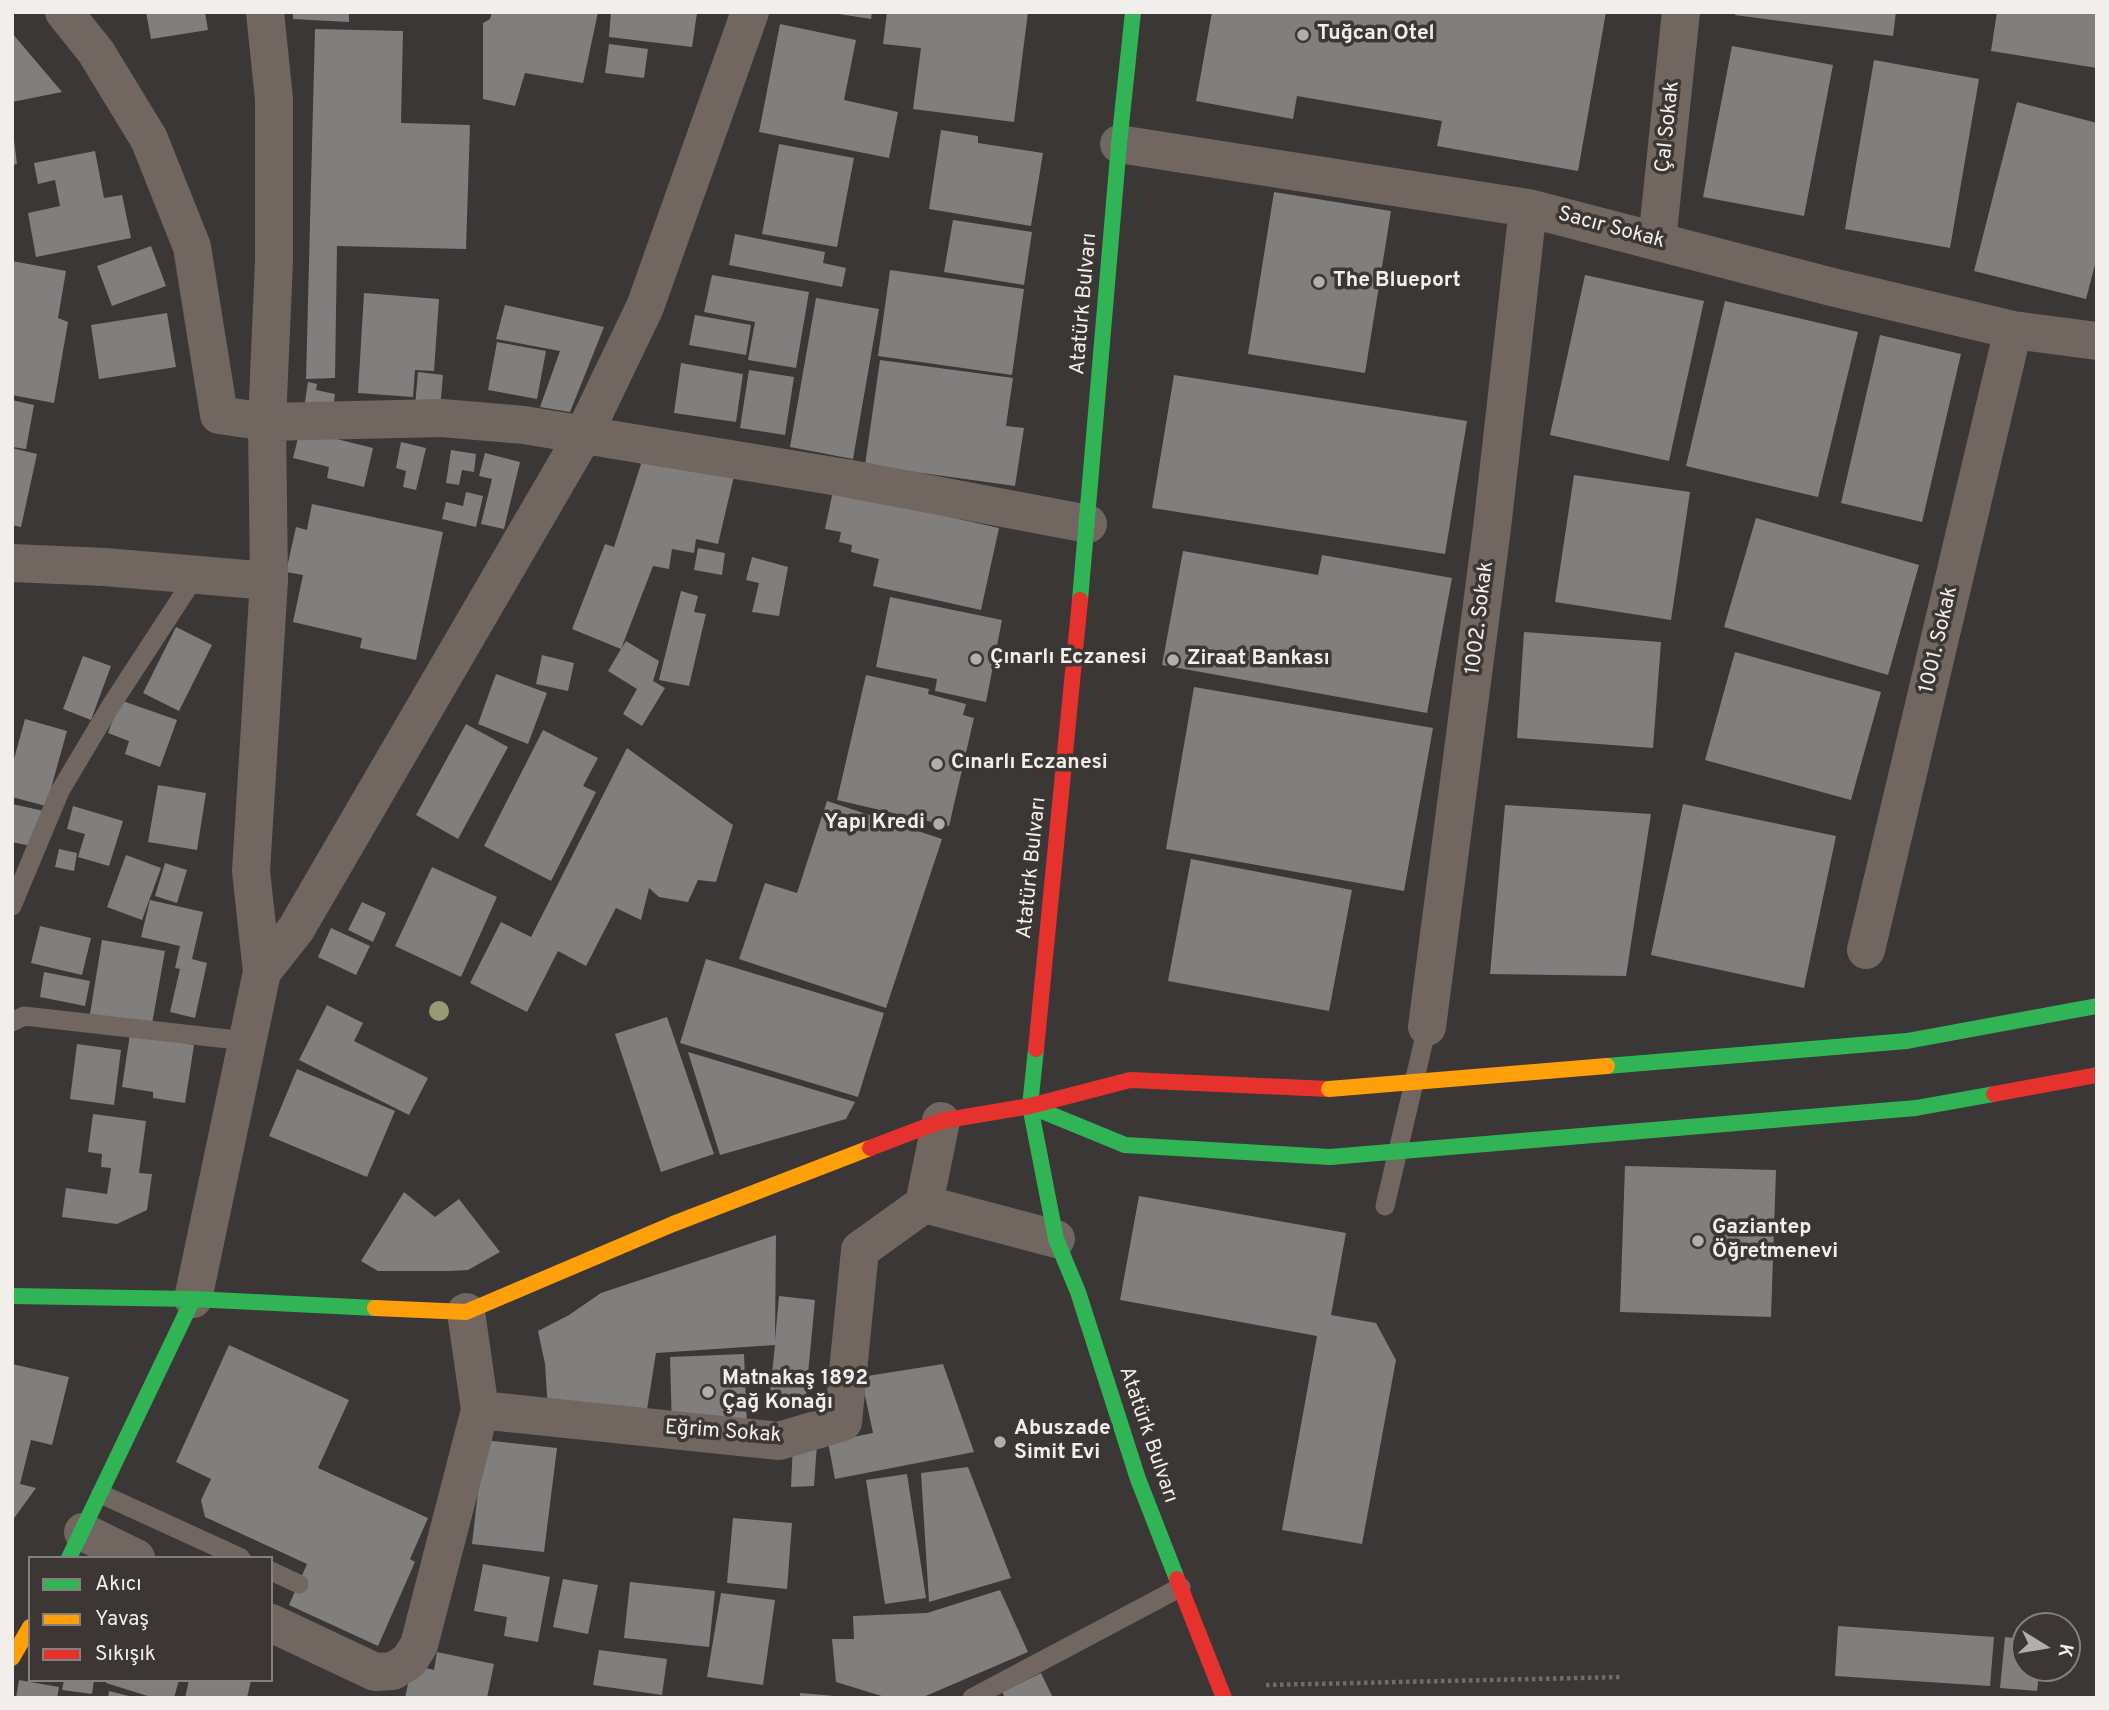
<!DOCTYPE html>
<html>
<head>
<meta charset="utf-8">
<style>
	body { margin:0 }
	#map { position:relative; width:2109px; height:1710px; overflow:hidden; background:#3a3736; font-family:Overpass,sans-serif }
	canvas { display:block }
	.frame { position:absolute; inset:0; border:14px solid #f2eeec; pointer-events:none }
	.legend { position:absolute; left:28px; top:1556px; width:245px; height:126px; box-sizing:border-box; background:#3c3634; border:2px solid #85807e; margin:0; padding:9px 12px; list-style:none; font-size:21px; color:#f2eeec }
	.legend li { display:flex; align-items:center; gap:14px; height:35px }
	.legend b { width:35px; border:2px solid #85807e }
	.north { position:absolute; left:2011px; top:1612px; width:70px; height:70px; box-sizing:border-box; background:#3c3634; border:2px solid #85807e; border-radius:50%; rotate:101deg; font-size:19px; font-weight:700; line-height:28px; text-align:center; color:#f2eeec }
	.north::after { content:''; display:block; margin:auto; width:24px; height:32px; background:#b2aeac; clip-path:polygon(50% 0,100% 100%,50% 72%,0 100%) }
</style>
</head>
<body>
<div id="map">
<canvas width="2109" height="1710"></canvas>
<div class="frame"></div>
<ul class="legend">
<li><b style="height:9px;background:#30b455"></b>Akıcı</li>
<li><b style="height:9px;background:#ff9f0a"></b>Yavaş</li>
<li><b style="height:9px;background:#e5322d"></b>Sıkışık</li>
</ul>
<div class="north">K</div>
</div>
<script>
const g = document.querySelector('canvas').getContext('2d');
g.lineJoin = 'round';
function paint(path, color) { g.fillStyle = color; g.fill(path, 'evenodd'); }
const shape = rows => new Path2D(rows.map(r => 'M' + r).join(''));
function trace(path, color, width, dash) { g.strokeStyle = color; g.lineWidth = width; g.lineCap = dash ? 'butt' : 'round'; g.setLineDash(dash || []); g.stroke(path); }
function write(font, color, halo, rows, align = 'center') {
  g.font = font + ' Overpass,sans-serif'; g.lineWidth = 7; g.setLineDash([]); g.textBaseline = 'middle'; g.strokeStyle = halo; g.fillStyle = color; for (const [text, x, y, turn = 0] of rows) {
    g.save(); g.translate(x, y); g.rotate((+turn || 0) * Math.PI / 180); g.textAlign = isNaN(turn) ? turn : align; if (halo) g.strokeText(text, 0, 0); g.fillText(text, 0, 0); g.restore();
  }
}
paint(shape([
	[146,12,205,12,208,30,151,39],
	[293,12,349,12,349,22,293,19],
	[492,12,598,12,583,83,525,73,515,106,483,99,483,23,490,19],
	[611,12,697,13,692,47,609,37],
	[826,12,872,12,871,19],
	[887,12,1028,12,1014,122,913,109,921,48,883,44],
	[1212,12,1606,12,1578,171,1437,146,1442,121,1297,96,1293,119,1196,101],
	[1736,12,1896,12,1893,36,1735,15],
	[1997,12,2097,12,2097,68,1991,51],
	[780,24,856,40,844,100,898,112,889,158,759,132],
	[315,29,403,31,401,123,470,125,466,249,337,246,335,378,306,379],
	[12,33,62,92,12,102],
	[609,44,648,49,644,78,605,73],
	[1732,46,1833,65,1804,216,1703,197],
	[1874,60,1979,79,1950,248,1845,229],
	[2017,102,2097,123,2097,257,2086,299,1974,271],
	[941,130,978,136,978,143,1043,153,1031,226,929,209],
	[14,140,17,164,12,165,12,141],
	[779,144,854,158,837,247,762,234],
	[95,151,104,198,122,195,131,238,36,257,28,213,60,206,55,180,38,184,34,163],
	[1274,192,1391,211,1365,373,1248,354],
	[953,220,1032,232,1024,285,944,272],
	[735,234,825,252,823,263,846,268,842,287,729,265],
	[151,246,166,286,112,306,97,266],
	[12,261,66,271,58,318,68,322,54,403,12,395],
	[890,270,1024,289,1012,375,878,356],
	[712,275,809,292,796,368,748,360,755,322,704,312],
	[1585,275,1704,301,1669,461,1550,435],
	[364,293,439,299,434,371,415,370,413,397,358,393],
	[816,298,879,309,853,459,790,447],
	[1725,301,1858,332,1818,497,1686,466],
	[505,305,604,327,570,412,540,407,560,351,496,339],
	[167,313,176,367,99,379,91,325],
	[695,315,751,325,746,355,689,345],
	[1880,335,1961,354,1922,522,1841,503],
	[497,342,546,351,537,399,488,390],
	[880,360,1013,378,1006,426,1024,428,1015,486,865,465],
	[681,363,743,374,736,422,674,413],
	[749,370,794,377,785,435,740,428],
	[418,372,443,375,440,409,415,406],
	[1174,375,1467,421,1445,554,1152,508],
	[308,382,317,384,316,390,335,394,332,419,303,415],
	[12,400,34,405,26,449,12,447],
	[300,430,373,448,364,487,327,478,329,467,293,458],
	[401,442,426,448,416,490,403,487,406,471,396,468],
	[12,448,37,454,21,527,12,525],
	[451,450,476,454,474,472,462,470,459,485,446,483],
	[645,452,734,476,718,544,696,539,694,553,672,549,669,569,653,566,621,649,626,641,659,661,653,681,665,688,642,726,623,714,637,689,608,671,621,649,572,629,605,544,614,547],
	[485,453,520,462,504,529,481,524,492,479,479,476],
	[1574,475,1690,492,1671,620,1555,602],
	[833,491,999,528,981,610,873,586,879,559,851,552,852,545,839,542,841,532,825,529],
	[466,492,483,496,476,527,442,519,446,502,463,506],
	[312,504,443,532,416,660,360,648,362,638,293,622,303,575,286,572,296,527,307,530],
	[1756,518,1919,565,1888,675,1724,627],
	[698,548,725,553,722,575,694,570],
	[1183,551,1318,575,1322,555,1452,578,1427,713,1162,665],
	[752,557,788,567,779,616,752,612,759,583,746,580],
	[681,591,698,596,694,612,706,614,689,686,659,680],
	[890,597,1002,620,986,702,935,691,937,679,876,667],
	[176,627,212,645,179,711,143,693],
	[1524,632,1661,642,1653,748,1517,738],
	[1735,652,1881,692,1851,800,1705,760],
	[542,655,574,663,568,691,536,684],
	[83,656,111,666,91,720,63,709],
	[496,674,547,693,528,744,478,724],
	[866,675,929,689,928,694,966,704,963,715,974,718,949,826,837,800],
	[1194,687,1433,728,1404,891,1166,849],
	[120,700,177,720,160,767,125,754,129,741,108,733],
	[25,719,67,731,46,806,12,797,12,766],
	[466,724,508,747,458,839,416,815],
	[543,730,598,758,583,786,596,792,551,881,484,846],
	[627,748,733,825,716,882,698,880,688,902,659,897,649,888,641,920,616,908,586,966,558,951,527,1012,470,983,501,922,531,937],
	[158,785,206,793,197,850,148,842],
	[827,801,942,839,886,1008,739,959,765,883,797,893],
	[12,804,44,811,35,847,12,842],
	[1683,804,1836,836,1804,988,1651,955],
	[1505,805,1651,814,1626,976,1490,974],
	[73,806,123,821,109,866,78,857,85,834,67,829],
	[59,849,77,853,74,871,55,867],
	[126,855,161,868,142,920,107,907],
	[1191,859,1352,890,1329,1011,1168,981],
	[165,863,187,870,177,903,155,896],
	[432,867,497,897,461,977,395,946],
	[150,900,203,912,192,959,207,963,195,1018,170,1012,180,969,175,968,180,946,141,937],
	[362,902,386,913,373,942,348,930],
	[40,926,91,938,82,975,31,963],
	[331,928,370,946,356,975,318,957],
	[102,940,165,951,152,1024,90,1014],
	[706,959,884,1013,858,1097,680,1043],
	[44,972,90,981,85,1006,40,997],
	[327,1005,363,1023,354,1041,428,1078,409,1115,299,1060],
	[667,1017,714,1154,661,1172,615,1034],
	[130,1034,194,1045,185,1103,153,1098,153,1092,122,1087],
	[77,1044,121,1050,114,1105,70,1099],
	[688,1052,855,1102,846,1119,720,1155],
	[297,1069,395,1111,367,1177,269,1136],
	[93,1114,146,1121,139,1173,152,1174,147,1210,117,1224,62,1217,66,1188,107,1194,111,1168,101,1167,102,1154,88,1152],
	[1625,1166,1776,1170,1771,1317,1620,1312],
	[404,1192,435,1217,459,1199,500,1252,468,1270,449,1271,378,1271,361,1261],
	[1139,1196,1346,1233,1331,1315,1376,1323,1396,1360,1362,1544,1282,1530,1317,1336,1120,1300],
	[776,1235,775,1340,779,1296,815,1300,805,1406,769,1403,775,1345,656,1353,645,1422,548,1411,545,1364,538,1331,569,1315,601,1293],
	[229,1345,349,1400,318,1468,428,1518,410,1559,415,1562,378,1646,289,1605,307,1564,205,1517,201,1500,211,1479,176,1462],
	[744,1354,747,1426,672,1429,670,1357],
	[12,1364,69,1377,52,1445,31,1440,20,1484,36,1488,12,1521],
	[943,1364,974,1452,835,1479,828,1442,873,1433,861,1377],
	[484,1440,557,1448,544,1552,472,1544],
	[793,1443,817,1444,814,1486,791,1487],
	[968,1467,1011,1578,929,1602,921,1473],
	[907,1474,926,1598,885,1604,866,1480],
	[733,1518,792,1523,787,1589,727,1583],
	[483,1564,550,1577,538,1642,504,1636,507,1617,474,1611],
	[563,1579,598,1585,588,1634,553,1627],
	[630,1582,715,1591,709,1647,624,1638],
	[1000,1590,1028,1652,921,1698,888,1698,836,1682,832,1639,854,1639,853,1616,927,1613],
	[721,1593,775,1600,763,1685,707,1677],
	[1838,1626,1994,1637,1990,1686,1835,1676],
	[2005,1637,2025,1639,2025,1668,2040,1668,2037,1691,2000,1688],
	[599,1650,667,1659,662,1695,593,1685],
	[437,1652,494,1664,487,1698,405,1698,412,1665,434,1670],
	[1041,1673,1053,1698,1005,1698,1002,1692],
	[19,1680,59,1687,57,1698,16,1698],
	[64,1680,94,1680,92,1694,62,1690],
	[106,1680,179,1680,174,1698,154,1698,106,1683],
	[189,1680,251,1680,247,1698,185,1698],
	[109,1691,133,1697,133,1698,108,1698],
	[800,1693,835,1696,835,1698,800,1698]
]), '#817e7e');
trace(shape([
	[1266,1685,1622,1677]
]), '#726c67', 4.5, [3.5, 3.5]);
trace(shape([
	[12,906,60,791,110,707,196,575],
	[12,1022,24,1016,246,1041],
	[1385,1206,1427,1027],
	[101,1494,241,1558],
	[271,1571,299,1584],
	[972,1698,1181,1587]
]), '#716760', 19);
trace(shape([
	[64,12,96,52,149,139,192,247,219,415,267,422,442,418,524,425,845,478,1088,524],
	[1119,144,1528,208,1832,287,2013,330,2097,341],
	[1657,241,1681,12],
	[12,563,105,567,269,581],
	[1866,950,2013,330],
	[262,972,296,929,584,434,645,307,750,12],
	[1427,1027,1492,528,1528,208],
	[924,1204,941,1121],
	[193,1299,262,972,251,871,269,581,267,422,274,261,274,99,265,12],
	[466,1312,480,1410,779,1441,843,1422,860,1250,924,1204,1056,1239],
	[83,1532,136,1558],
	[271,1623,375,1672,393,1671,409,1661,419,1645,480,1410]
]), '#716760', 38);
trace(shape([
	[1080,600,1119,144,1133,12],
	[1036,1049,1030,1106,1056,1239,1078,1292,1138,1479,1177,1579],
	[1030,1106,1125,1145,1330,1157],
	[12,1296,193,1299,375,1308],
	[69,1558,193,1299]
]), '#30b455', 16);
trace(shape([
	[375,1308,466,1312,673,1224,870,1148],
	[12,1658,30,1627]
]), '#ff9f0a', 16);
trace(shape([
	[1036,1049,1080,600],
	[870,1148,941,1121,1030,1106,1130,1080,1329,1089],
	[1177,1579,1224,1698]
]), '#e5322d', 16);
trace(shape([
	[1607,1066,1907,1041,2097,1006],
	[1330,1157,1916,1108,1994,1094]
]), '#30b455', 16);
trace(shape([
	[1329,1089,1607,1066]
]), '#ff9f0a', 16);
trace(shape([
	[1994,1094,2097,1075]
]), '#e5322d', 16);
g.fillStyle = '#999972';
for (const [x, y] of [
	[439,1011]
]) { g.beginPath(); g.arc(x, y, 10, 0, 2 * Math.PI); g.fill(); }
for (const [x, y, r, color] of [
	[1303,35,7,"#b2aeac"],
	[1319,282,7,"#b2aeac"],
	[976,659,7,"#b2aeac"],
	[1173,660,7,"#b2aeac"],
	[937,764,7,"#b2aeac"],
	[939,824,7,"#b2aeac"],
	[1698,1241,7,"#b2aeac"],
	[708,1392,7,"#b2aeac"],
	[1000,1442,7,"#b2aeac"]
]) { const dot = new Path2D(); dot.arc(x, y, r, 0, 2 * Math.PI); g.fillStyle = color; g.fill(dot); trace(dot, '#3c3634', 2.5); }
write('bold 21px', '#f2eeec', '#3c3634', [
	["Tuğcan Otel",1317,35],
	["The Blueport",1333,282],
	["Çınarlı Eczanesi",990,659],
	["Ziraat Bankası",1187,660],
	["Cınarlı Eczanesi",951,764],
	["Yapı Kredi",925,824,"right"],
	["Gaziantep",1712,1229],
	["Öğretmenevi",1712,1253],
	["Matnakaş 1892",722,1380],
	["Çağ Konağı",722,1404],
	["Abuszade",1014,1430],
	["Simit Evi",1014,1454]
], 'left');
write('21px', '#f2eeec', '#3c3634', [
	["Çal Sokak",1669,127,-84],
	["Sacır Sokak",1611,229,15],
	["Atatürk Bulvarı",1085,304,-85],
	["1002. Sokak",1481,618,-83],
	["1001. Sokak",1940,640,-77],
	["Atatürk Bulvarı",1033,868,-84],
	["Eğrim Sokak",723,1433,4],
	["Atatürk Bulvarı",1147,1435,71]
]);
</script>
</body>
</html>
